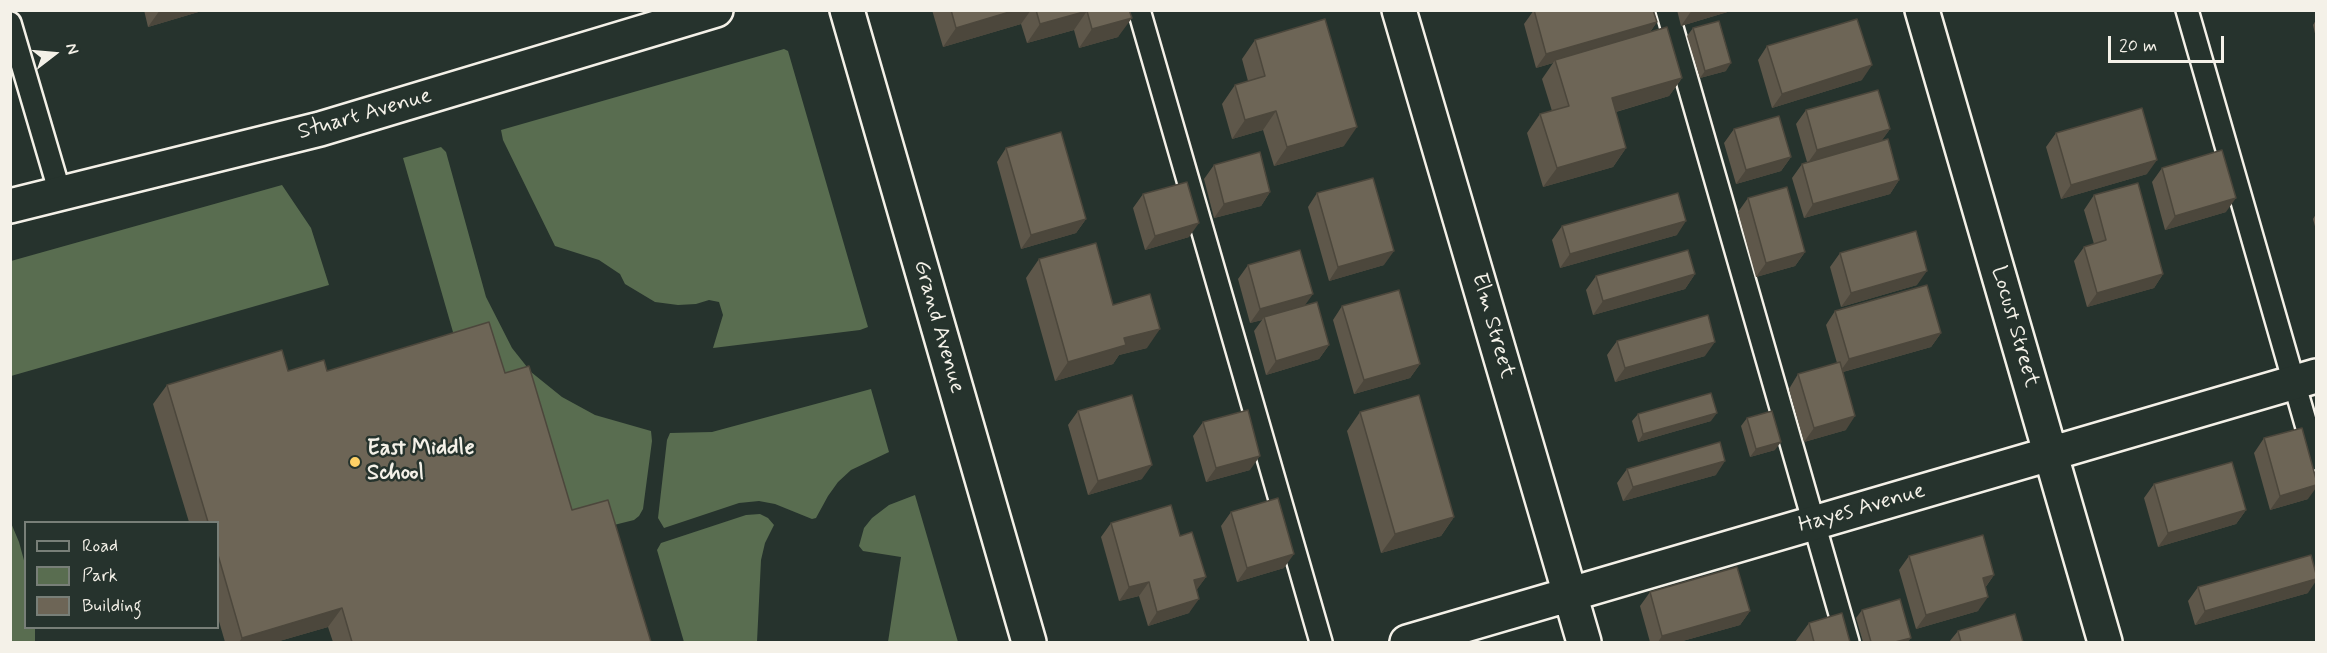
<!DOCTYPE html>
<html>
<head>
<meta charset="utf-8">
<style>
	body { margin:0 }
	#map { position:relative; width:2327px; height:653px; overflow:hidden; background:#26332d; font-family:Mynerve,sans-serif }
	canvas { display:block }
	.frame { position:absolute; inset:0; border:12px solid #f4f1e8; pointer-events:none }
	.legend { position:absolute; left:24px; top:521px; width:195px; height:108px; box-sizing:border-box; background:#26332d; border:2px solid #787f78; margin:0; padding:8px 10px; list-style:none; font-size:18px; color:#f4f1e8 }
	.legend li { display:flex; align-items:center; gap:12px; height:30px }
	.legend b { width:30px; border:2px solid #787f78 }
	.north { position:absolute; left:24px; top:24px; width:60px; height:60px; -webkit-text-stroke:4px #26332d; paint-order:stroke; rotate:74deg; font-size:16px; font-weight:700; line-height:24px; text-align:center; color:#f4f1e8 }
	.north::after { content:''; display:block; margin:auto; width:21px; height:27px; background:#f4f1e8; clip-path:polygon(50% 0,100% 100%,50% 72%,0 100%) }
	.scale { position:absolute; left:2108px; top:36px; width:116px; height:27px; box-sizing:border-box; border:3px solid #f4f1e8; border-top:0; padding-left:8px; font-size:18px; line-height:21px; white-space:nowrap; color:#f4f1e8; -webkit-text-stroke:4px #26332d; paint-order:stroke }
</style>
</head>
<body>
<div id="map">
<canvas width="2327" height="653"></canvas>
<div class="frame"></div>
<ul class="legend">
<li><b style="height:8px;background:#26332d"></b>Road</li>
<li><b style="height:16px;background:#596d50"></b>Park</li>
<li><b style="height:16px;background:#6d6556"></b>Building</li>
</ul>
<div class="north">N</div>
<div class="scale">20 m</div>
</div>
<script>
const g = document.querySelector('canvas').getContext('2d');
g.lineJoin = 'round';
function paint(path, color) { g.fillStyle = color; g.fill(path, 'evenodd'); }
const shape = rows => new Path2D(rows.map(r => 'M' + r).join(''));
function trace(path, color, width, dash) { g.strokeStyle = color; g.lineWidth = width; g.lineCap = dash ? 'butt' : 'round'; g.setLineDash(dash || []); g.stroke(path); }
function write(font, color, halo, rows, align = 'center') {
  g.font = font + ' Mynerve,sans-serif'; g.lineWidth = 5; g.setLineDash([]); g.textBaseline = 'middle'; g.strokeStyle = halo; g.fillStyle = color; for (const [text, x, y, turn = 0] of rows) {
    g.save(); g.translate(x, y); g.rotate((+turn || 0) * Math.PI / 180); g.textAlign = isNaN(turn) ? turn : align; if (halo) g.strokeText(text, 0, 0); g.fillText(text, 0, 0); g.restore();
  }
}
paint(shape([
	[784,49,788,51,868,327,860,330,713,348,723,315,719,302,709,300,696,304,678,305,655,302,625,284,620,274,599,260,555,246,503,140,501,130],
	[441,147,446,152,486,297,512,348,531,372,562,397,595,415,651,431,652,441,643,509,639,516,634,520,598,529,559,529,455,339,403,158],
	[282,185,311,228,329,285,11,376,11,261],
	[871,389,889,452,851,470,838,482,828,496,816,518,812,519,775,504,759,501,739,503,664,528,658,518,667,440,670,433,712,432],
	[915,495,958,642,888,642,901,557,863,551,859,546,864,528,872,518,889,505],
	[760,514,768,518,774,525,765,543,761,560,757,642,684,642,657,550,661,543,746,515],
	[11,523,19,542,25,564,26,628,35,628,35,642,11,642]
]), '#596d50');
const service = shape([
	[1139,10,1321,642],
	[1667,10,1848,642],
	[2187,10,2316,459],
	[10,23,60,193]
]);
const minor = shape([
	[1399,10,1584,642],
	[1922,10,2105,642],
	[10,206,320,129,716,10],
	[1407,642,2316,376]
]);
const secondary = shape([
	[847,10,1029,642]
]);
trace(service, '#f4f1e8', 26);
trace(minor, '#f4f1e8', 38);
trace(secondary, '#f4f1e8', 38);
trace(service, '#26332d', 21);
trace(minor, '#26332d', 33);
trace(secondary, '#26332d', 33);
paint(shape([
	[144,10,205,10,148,27],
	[932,10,1129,10,1118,37,1079,48,1074,30,1027,43,1021,24,943,47],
	[1534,10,1657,22,1650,32,1682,78,1669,96,1616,112,1626,148,1613,167,1543,187,1527,133,1540,114,1552,111,1542,79,1553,63,1536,68,1524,24],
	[1677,10,1734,10,1681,26],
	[2316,20,2316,38,2313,25],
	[1693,28,1726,71,1700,78,1687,36],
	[1255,40,1344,146,1274,166,1263,130,1232,139,1222,104,1235,85,1248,81,1242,59],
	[1767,46,1862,80,1772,108,1758,60],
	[1806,110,1890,129,1881,141,1899,180,1890,194,1804,218,1792,178,1802,164,1807,162,1796,124],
	[1734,129,1791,157,1781,171,1736,184,1724,143],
	[2056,133,2147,174,2061,199,2046,147],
	[1006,148,1086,219,1076,233,1021,249,997,162],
	[1214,165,1270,192,1261,206,1214,218,1204,179],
	[2162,168,2226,212,2165,230,2152,182],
	[1317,193,1384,265,1329,281,1308,207],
	[1143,194,1189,237,1145,250,1133,208],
	[2094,195,2163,274,2154,288,2087,307,2074,261,2084,247,2094,244,2084,210],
	[1748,198,1805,252,1795,266,1756,277,1738,212],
	[2316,214,2316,230,2313,219],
	[1562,226,1677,235,1560,268,1552,240],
	[1840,253,1917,285,1841,307,1830,267],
	[1039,259,1113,305,1147,348,1119,355,1113,364,1055,381,1026,278],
	[1248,265,1305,305,1329,345,1319,359,1266,375,1254,331,1262,320,1250,323,1238,279],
	[1695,274,1685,289,1593,315,1586,290,1596,276],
	[1342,306,1420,364,1410,378,1354,394,1333,320],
	[1835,311,1941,333,1931,347,1843,372,1846,430,1804,442,1789,389,1798,374,1837,363,1826,325],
	[1617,341,1705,356,1615,382,1607,355],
	[288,371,505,373,572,510,651,642,333,642,328,627,276,642,225,642,218,618,218,522,189,522,153,404,167,385],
	[1078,411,1142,479,1088,495,1068,425],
	[1360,412,1454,517,1441,536,1381,553,1347,431],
	[1638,414,1711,421,1638,442,1632,421],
	[1747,418,1775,450,1750,457,1741,426],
	[1203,422,1250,470,1206,482,1193,436],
	[2264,438,2308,499,2270,510,2254,453],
	[1627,469,1716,475,1623,501,1617,483],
	[2154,484,2246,510,2236,524,2158,547,2144,498],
	[1231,512,1284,568,1237,582,1221,526],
	[1111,523,1180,536,1206,577,1196,590,1189,613,1148,626,1139,596,1119,601,1101,537],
	[1909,556,1994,575,1985,588,1978,611,1916,629,1899,570],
	[2198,587,2308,593,2195,625,2188,601],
	[1650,592,1750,611,1740,625,1679,642,1650,642,1640,606],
	[1862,610,1908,642,1863,642,1856,618],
	[1809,623,1850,642,1795,642],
	[1958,631,2023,642,1949,642]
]), '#5e574a');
paint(shape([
	[160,10,205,10,148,27],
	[1016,10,1031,10,1021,24,943,47,956,28],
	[1692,10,1734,10,1681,26],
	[1087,11,1074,30,1027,43,1040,24],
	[1132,18,1118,37,1079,48,1092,29],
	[1657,22,1647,36,1555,60,1553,63,1536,68,1546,54],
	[1731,63,1726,71,1700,78,1705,71],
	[1872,65,1862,80,1772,108,1782,94],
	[1682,78,1669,96,1598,117,1612,98],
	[1276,111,1263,130,1232,139,1245,120],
	[1357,127,1344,146,1274,166,1287,147],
	[1890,129,1880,143,1807,164,1817,150],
	[1626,148,1613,167,1543,187,1557,168],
	[1791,157,1781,171,1736,184,1746,170],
	[2157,160,2147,174,2061,199,2071,185],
	[1899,180,1890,194,1804,218,1813,204],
	[1270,192,1261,206,1214,218,1224,204],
	[2236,198,2226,212,2165,230,2175,216],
	[1086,219,1076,233,1021,249,1031,235],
	[1686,221,1677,235,1560,268,1570,254],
	[1199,223,1189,237,1145,250,1155,236],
	[1394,251,1384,265,1329,281,1338,267],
	[1805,252,1795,266,1756,277,1766,263],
	[1927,271,1917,285,1841,307,1851,293],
	[1695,274,1685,289,1593,315,1603,301],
	[2163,274,2154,288,2087,307,2097,293],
	[1313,294,1303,308,1264,317,1262,320,1250,323,1260,309],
	[1160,329,1147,348,1119,355,1113,364,1055,381,1068,362,1124,338],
	[1941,333,1931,347,1839,373,1849,359],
	[1715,342,1705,356,1615,382,1625,368],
	[1329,345,1319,359,1266,375,1276,361],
	[1420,364,1410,378,1354,394,1364,380],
	[1717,413,1711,421,1638,442,1643,434],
	[1855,416,1846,430,1804,442,1814,428],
	[1781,442,1775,450,1750,457,1756,449],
	[1260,456,1250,470,1206,482,1216,468],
	[1725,461,1716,475,1623,501,1633,487],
	[1152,465,1142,479,1088,495,1098,481],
	[2316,485,2316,488,2308,499,2270,510,2280,496],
	[2246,510,2236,524,2158,547,2168,533],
	[1454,517,1441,536,1381,553,1395,534],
	[1294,554,1284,568,1237,582,1247,568],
	[1994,575,1984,589,1983,578],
	[1206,577,1196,591,1194,580],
	[2316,579,2316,581,2308,593,2195,625,2205,611],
	[1149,582,1139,596,1119,601,1129,587],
	[1988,597,1978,611,1916,629,1926,615],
	[1199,599,1189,613,1148,626,1157,612],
	[342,608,328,627,276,642,239,642,242,638],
	[1750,611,1740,625,1679,642,1658,642,1662,636],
	[1911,638,1908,642,1895,642]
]), '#4c473c');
const building = shape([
	[951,10,1016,10,956,28,951,10],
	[1036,10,1129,10,1132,18,1092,29,1087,11,1040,24,1036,10],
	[1534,10,1653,10,1657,22,1546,54,1534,10],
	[1325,19,1357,127,1287,147,1276,111,1245,120,1235,85,1265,76,1255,40,1325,19],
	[1857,19,1872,65,1782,94,1767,46,1857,19],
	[1719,21,1731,63,1705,71,1693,28,1719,21],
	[1667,27,1682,78,1612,98,1626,148,1557,168,1540,114,1569,106,1555,60,1667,27],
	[1878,90,1890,129,1817,150,1806,110,1878,90],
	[2142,108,2157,160,2071,185,2056,133,2142,108],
	[1779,116,1791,157,1746,170,1734,129,1779,116],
	[1061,132,1086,219,1031,235,1006,148,1061,132],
	[1888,139,1899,180,1813,204,1802,164,1888,139],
	[2222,150,2236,198,2175,216,2162,168,2222,150],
	[1260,152,1270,192,1224,204,1214,165,1260,152],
	[1373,178,1394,251,1338,267,1317,193,1373,178],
	[1187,182,1199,223,1155,236,1143,194,1187,182],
	[2138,183,2163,274,2097,293,2084,247,2106,240,2094,195,2138,183],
	[1787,187,1805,252,1766,263,1748,198,1787,187],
	[1678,193,1686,221,1570,254,1562,226,1678,193],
	[1916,231,1927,271,1851,293,1840,253,1916,231],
	[1096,243,1113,305,1150,294,1160,329,1124,338,1126,345,1068,362,1039,259,1096,243],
	[1300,250,1313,294,1260,309,1248,265,1300,250],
	[1688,250,1695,274,1603,301,1596,276,1688,250],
	[1927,285,1941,333,1849,359,1835,311,1927,285],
	[1399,290,1420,364,1364,380,1342,306,1399,290],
	[1317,302,1329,345,1276,361,1264,317,1317,302],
	[1708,315,1715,342,1625,368,1617,341,1708,315],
	[489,322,505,373,529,366,572,510,608,500,651,642,352,642,342,608,242,638,218,555,218,522,208,522,167,385,282,350,288,371,324,360,327,371,489,322],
	[1840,362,1855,416,1814,428,1798,374,1840,362],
	[1711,393,1717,413,1643,434,1638,414,1711,393],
	[1132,395,1152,465,1098,481,1078,411,1132,395],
	[1419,395,1454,517,1395,534,1360,412,1419,395],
	[1248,410,1260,456,1216,468,1203,422,1248,410],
	[1772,411,1781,442,1756,449,1747,418,1772,411],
	[2302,428,2316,479,2316,485,2280,496,2264,438,2302,428],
	[1720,442,1725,461,1633,487,1627,469,1720,442],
	[2232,462,2246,510,2168,533,2154,484,2232,462],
	[1278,498,1294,554,1247,568,1231,512,1278,498],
	[1171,505,1180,536,1192,532,1206,577,1194,580,1199,599,1157,612,1149,582,1129,587,1111,523,1171,505],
	[1983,535,1994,575,1983,578,1988,597,1926,615,1909,556,1983,535],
	[2311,555,2316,574,2316,579,2205,611,2198,587,2311,555],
	[1737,567,1750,611,1662,636,1650,592,1737,567],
	[1900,599,1911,638,1895,642,1871,642,1862,610,1900,599],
	[1842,613,1850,642,1814,642,1809,623,1842,613],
	[2015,614,2023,642,1961,642,1958,631,2015,614]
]);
paint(building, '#6d6556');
trace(building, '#4c473c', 1.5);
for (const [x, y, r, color] of [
	[355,462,6,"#ffd166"]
]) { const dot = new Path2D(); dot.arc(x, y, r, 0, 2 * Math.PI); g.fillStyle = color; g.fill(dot); trace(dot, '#26332d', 2); }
write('22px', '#f4f1e8', '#26332d', [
	["Stuart Avenue",365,115,-16],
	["Elm Street",1492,326,74],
	["Grand Avenue",938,327,74],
	["Locust Street",2014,327,74],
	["Hayes Avenue",1862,509,-16]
]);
write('bold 22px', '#f4f1e8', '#26332d', [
	["East Middle",367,449],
	["School",367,474]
], 'left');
</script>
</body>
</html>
